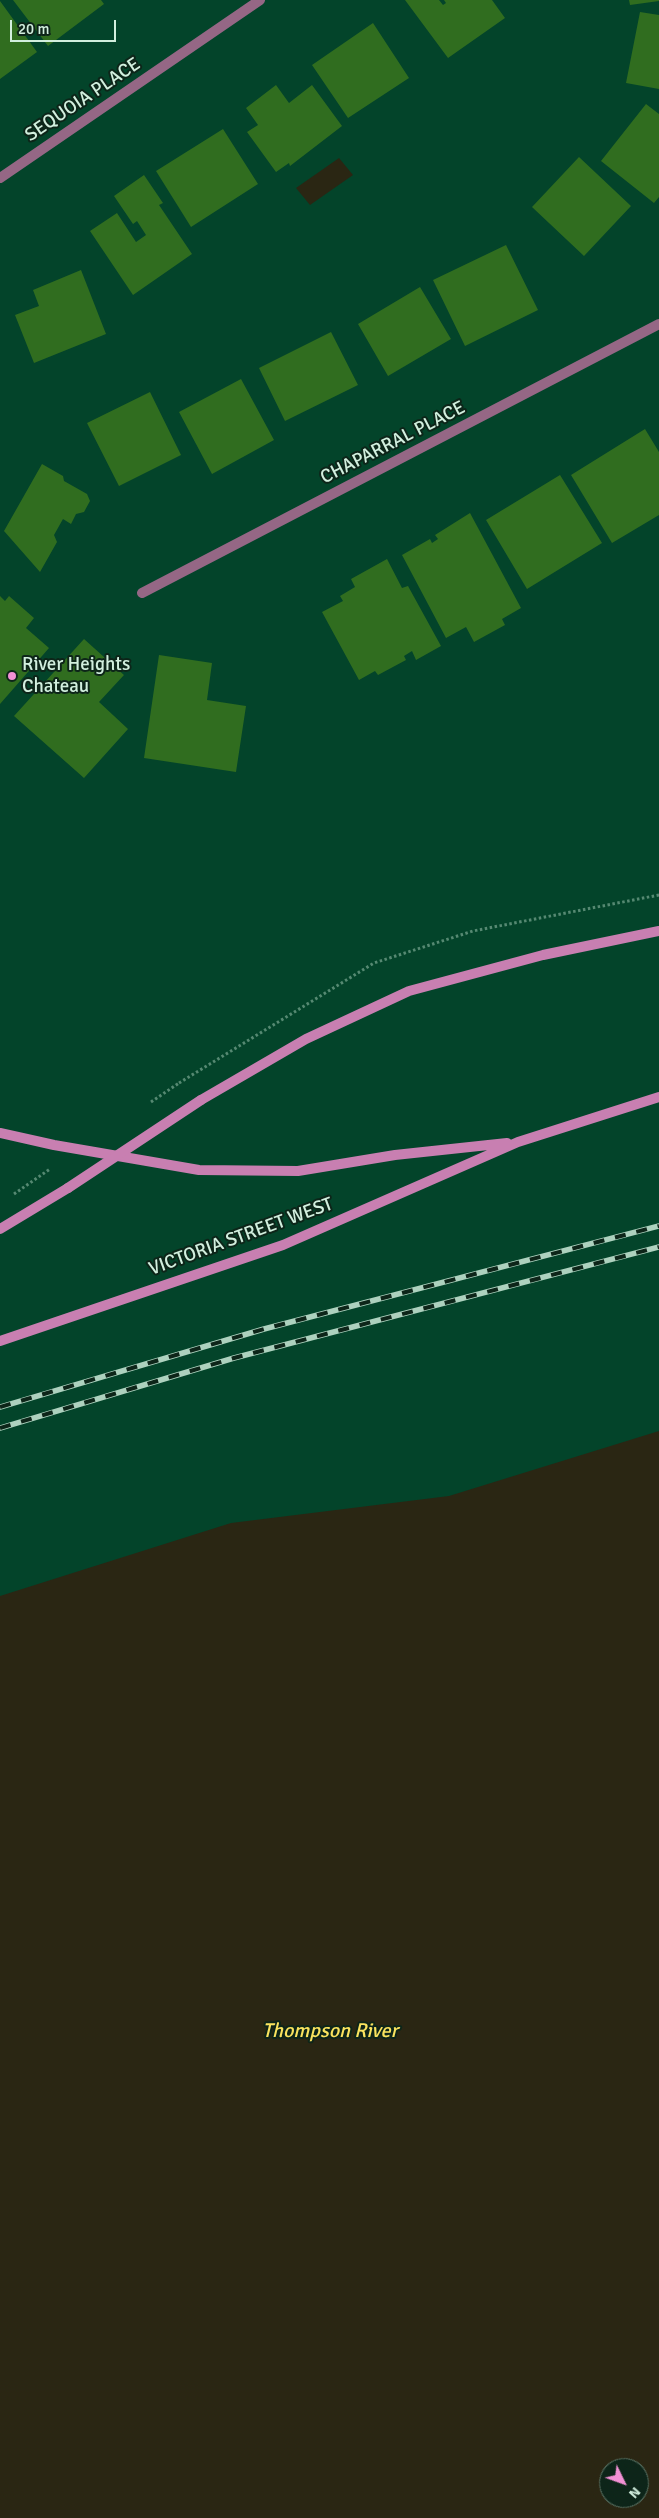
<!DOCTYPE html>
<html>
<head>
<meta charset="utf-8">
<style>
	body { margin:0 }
	#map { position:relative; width:659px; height:2518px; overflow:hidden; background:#03442a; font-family:Signika,sans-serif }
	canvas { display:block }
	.north { position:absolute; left:599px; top:2458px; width:50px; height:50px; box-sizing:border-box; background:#0d2519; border:1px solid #5c7668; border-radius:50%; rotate:132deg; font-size:14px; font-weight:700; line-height:20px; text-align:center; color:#d2efde }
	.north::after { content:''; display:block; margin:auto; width:18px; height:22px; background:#f391d5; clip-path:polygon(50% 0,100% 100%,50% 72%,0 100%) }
	.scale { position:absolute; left:10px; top:20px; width:106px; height:22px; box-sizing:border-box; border:2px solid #d2efde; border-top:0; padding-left:6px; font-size:15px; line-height:18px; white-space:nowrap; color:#d2efde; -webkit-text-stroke:4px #0d2519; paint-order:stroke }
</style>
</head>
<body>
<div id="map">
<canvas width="659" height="2518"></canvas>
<div class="north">N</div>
<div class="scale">20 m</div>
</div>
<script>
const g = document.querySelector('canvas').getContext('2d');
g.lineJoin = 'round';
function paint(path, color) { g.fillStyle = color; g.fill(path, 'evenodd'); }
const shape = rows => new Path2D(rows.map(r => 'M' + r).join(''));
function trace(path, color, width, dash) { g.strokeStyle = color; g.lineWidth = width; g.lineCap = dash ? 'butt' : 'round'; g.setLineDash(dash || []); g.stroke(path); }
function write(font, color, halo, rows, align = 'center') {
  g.font = font + ' Signika,sans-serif'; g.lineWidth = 4; g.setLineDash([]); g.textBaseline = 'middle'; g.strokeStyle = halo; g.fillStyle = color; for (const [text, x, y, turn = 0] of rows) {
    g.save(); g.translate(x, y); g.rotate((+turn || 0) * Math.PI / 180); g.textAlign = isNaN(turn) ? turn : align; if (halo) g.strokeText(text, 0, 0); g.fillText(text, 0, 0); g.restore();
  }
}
paint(shape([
	[339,158,353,175,310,205,296,188],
	[659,1431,659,2518,0,2518,0,1596,231,1523,449,1496],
	[609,2468,639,2468,639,2498,609,2498]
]), '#2a2613');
paint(shape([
	[13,0,101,0,104,4,48,46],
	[405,0,439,0,443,5,446,3,444,0,492,0,505,18,448,58],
	[629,0,659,0,659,1,630,5],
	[0,1,37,52,0,79],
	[640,12,659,15,659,89,626,83],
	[373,23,409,78,348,118,312,65],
	[276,85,289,103,312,85,342,126,290,166,289,163,276,172,247,132,258,125,246,108],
	[646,104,659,114,659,197,654,203,601,161],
	[223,129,258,184,191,227,156,171],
	[579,157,631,206,584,256,532,207],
	[144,175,163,203,159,205,192,254,133,295,90,231,117,213,136,242,146,235,137,221,133,224,114,196],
	[506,245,538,310,465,346,433,280],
	[81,270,106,334,34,363,15,315,39,306,33,290],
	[420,287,451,339,388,376,358,324],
	[331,332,358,385,285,421,259,368],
	[241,379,274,440,212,474,179,412],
	[150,392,181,455,119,486,87,423],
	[645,429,659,452,659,515,612,543,571,475],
	[42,464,63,476,64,481,87,494,90,501,84,512,76,514,71,524,63,519,54,535,57,542,40,572,4,531],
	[560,475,602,543,527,589,486,520],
	[470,513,521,608,502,619,505,625,474,642,466,627,446,638,402,555,430,539,432,543,438,539,435,535],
	[387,559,402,588,408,586,441,646,416,660,412,651,404,656,406,660,378,675,375,671,359,680,322,612,343,601,340,596,355,587,351,579],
	[0,596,5,601,9,596,34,618,26,628,49,648,0,704],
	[84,639,124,675,99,702,128,729,84,778,14,716],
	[159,655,212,663,207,700,246,706,236,772,144,758]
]), '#306d1f');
trace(shape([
	[179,1083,374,963,473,931,659,895]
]), '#568972', 3, [2.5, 2.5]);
trace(shape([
	[0,178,260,0],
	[142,593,659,324]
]), '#956785', 10);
trace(shape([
	[201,1100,306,1039,409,991,543,955,659,931],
	[0,1133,54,1145,199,1170,298,1171,395,1155,507,1143],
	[0,1229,68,1188],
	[0,1341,283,1245,518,1142,659,1097]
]), '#c87fb1', 10);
const rail = shape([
	[0,1407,264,1329,659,1226],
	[0,1428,234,1358,659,1247]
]);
trace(rail, '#add1be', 5.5);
trace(rail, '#0d2519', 4, [11]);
trace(shape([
	[151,1102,179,1083],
	[14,1194,50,1169]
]), '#568972', 3, [2.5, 2.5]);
trace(shape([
	[68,1188,201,1100]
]), '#c87fb1', 10);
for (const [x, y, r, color] of [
	[12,676,5,"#f391d5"]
]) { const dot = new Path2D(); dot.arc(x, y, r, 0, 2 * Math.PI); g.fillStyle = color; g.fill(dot); trace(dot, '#0d2519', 2); }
write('19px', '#d2efde', '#0d2519', [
	["SEQUOIA PLACE",83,100,-34],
	["CHAPARRAL PLACE",393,443,-27],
	["VICTORIA STREET WEST",241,1237,-20]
]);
write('19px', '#d2efde', '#0d2519', [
	["River Heights",22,665],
	["Chateau",22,687]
], 'left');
write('italic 20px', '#fae35e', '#0d2519', [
	["Thompson River",330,2032]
]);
</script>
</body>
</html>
